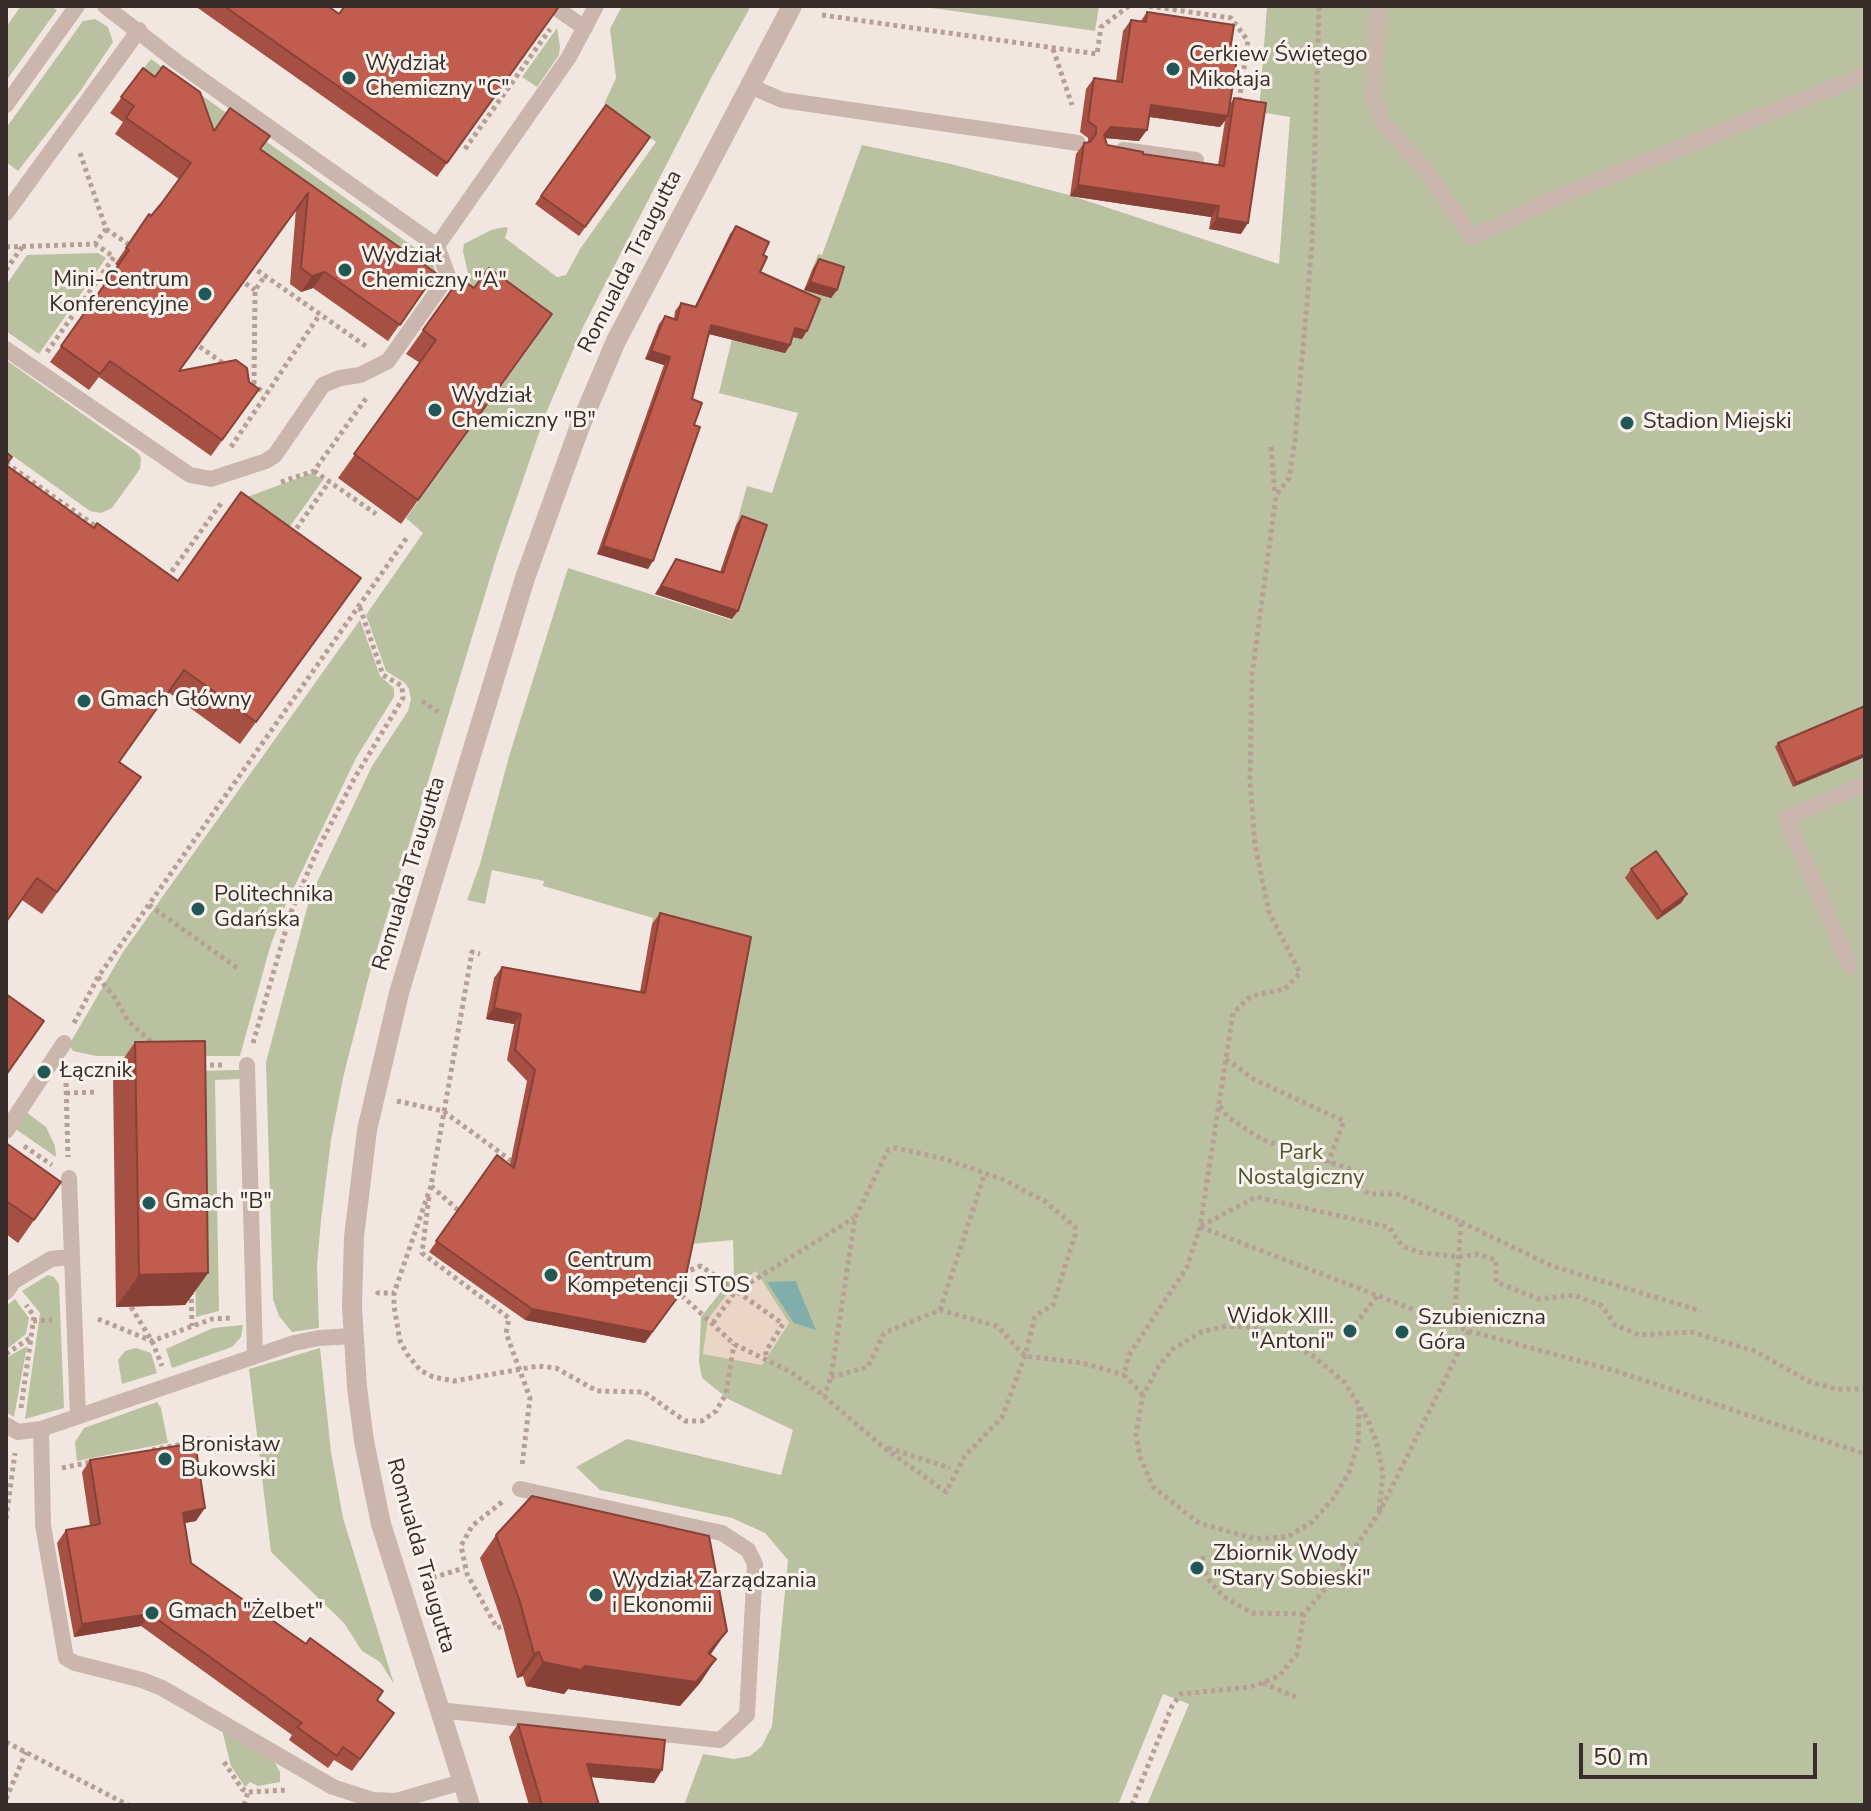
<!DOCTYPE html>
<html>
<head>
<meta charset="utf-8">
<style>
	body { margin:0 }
	#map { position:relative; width:1871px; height:1811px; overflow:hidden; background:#f2e7e0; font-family:"Nunito Sans",sans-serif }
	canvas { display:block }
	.frame { position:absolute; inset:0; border:8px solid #382d2a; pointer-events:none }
	.scale { position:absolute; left:1579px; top:1743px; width:238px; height:36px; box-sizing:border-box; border:4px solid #382d2a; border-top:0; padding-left:10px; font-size:24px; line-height:28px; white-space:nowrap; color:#382d2a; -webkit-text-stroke:6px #faf2ec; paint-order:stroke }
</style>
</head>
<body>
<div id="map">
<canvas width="1871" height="1811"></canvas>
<div class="frame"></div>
<div class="scale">50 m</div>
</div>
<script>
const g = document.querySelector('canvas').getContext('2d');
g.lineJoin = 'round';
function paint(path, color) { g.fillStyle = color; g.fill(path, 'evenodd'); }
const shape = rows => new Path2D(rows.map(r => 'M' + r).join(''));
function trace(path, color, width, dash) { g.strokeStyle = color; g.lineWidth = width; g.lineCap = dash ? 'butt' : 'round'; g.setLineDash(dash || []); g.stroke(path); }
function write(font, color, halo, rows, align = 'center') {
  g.font = font + ' "Nunito Sans",sans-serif'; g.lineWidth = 6; g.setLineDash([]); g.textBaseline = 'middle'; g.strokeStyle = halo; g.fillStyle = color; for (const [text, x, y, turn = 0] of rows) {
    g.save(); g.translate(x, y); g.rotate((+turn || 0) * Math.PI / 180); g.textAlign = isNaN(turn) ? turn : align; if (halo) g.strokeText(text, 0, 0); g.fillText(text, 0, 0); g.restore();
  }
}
paint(shape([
	[21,6,51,6,57,10,6,81,6,27],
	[622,6,751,6,711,78,584,325,546,413,497,555,370,972,343,1078,331,1140,321,1220,317,1266,319,1328,292,1332,279,1316,273,1299,266,1062,310,897,372,766,408,711,411,699,409,689,405,683,386,671,366,615,423,533,406,518,536,338,472,291,463,251,464,244,491,230,505,227,508,228,505,238,557,277,566,275,580,249,656,142,604,104,616,78,610,29],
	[918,6,1099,6,1095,31],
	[1267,6,1865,6,1865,1805,1147,1805,1189,1704,1163,1694,1118,1805,684,1805,703,1754,734,1759,750,1756,762,1746,772,1726,788,1560,765,1533,732,1518,600,1490,576,1467,627,1439,781,1475,793,1430,728,1399,702,1378,699,1362,701,1317,734,1275,733,1240,690,1244,743,948,652,924,653,918,543,886,544,881,492,870,485,904,467,900,480,864,510,753,568,568,732,620,761,534,736,525,747,486,772,493,798,413,719,393,736,322,788,335,818,254,822,255,862,145,951,164,1069,195,1279,264,1290,117,1259,112],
	[95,19,108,27,113,42,81,90,18,171,6,162,6,128,83,21],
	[557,28,560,46,559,55,537,87,522,77],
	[151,59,432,260,436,274,427,290,131,84],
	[98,253,106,258,39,354,6,331,6,285,27,255],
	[6,360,138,453,141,458,140,469,112,508,101,513,90,511,6,451],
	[312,473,323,480,281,539,247,497],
	[360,620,380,676,394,688,394,697,356,758,286,904,270,947,240,1056,96,1056,73,1051,69,1045,123,952],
	[240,1070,240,1079,215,1080,219,1311,196,1317,191,1071],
	[26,1112,46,1127,55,1146,56,1157,14,1128],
	[48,1275,54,1277,59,1284,64,1408,25,1419,40,1313,22,1291],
	[15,1299,29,1318,26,1334,6,1350,6,1306],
	[243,1325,241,1337,232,1347,172,1368,166,1349,213,1328],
	[27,1346,14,1417,6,1412,6,1358],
	[136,1348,151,1353,157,1373,122,1384,118,1360,125,1351],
	[320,1348,331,1452,343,1518,394,1684,380,1662,362,1651,344,1623,271,1552,249,1369],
	[157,1402,161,1408,168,1443,77,1461,75,1442,84,1428],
	[222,1730,274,1761,280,1772,280,1782,258,1786,250,1782,245,1787,231,1766]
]), '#bac1a0');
paint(shape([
	[756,1271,789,1323,766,1359,762,1365,703,1354,708,1319,731,1289]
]), '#e9d6c7');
paint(shape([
	[796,1281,798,1287,816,1330,794,1323,767,1282]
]), '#80aeab');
trace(shape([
	[1149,6,1231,18,1248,41,1239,101],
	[822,15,1097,54,1101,27,1129,6],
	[1053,49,1072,105],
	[465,149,550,29],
	[106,229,128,244],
	[6,247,95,244,106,229,79,150],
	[251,266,367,347],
	[6,270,22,247],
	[239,279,255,290],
	[193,342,227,366],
	[47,352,114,257,95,244],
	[245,379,265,393],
	[254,384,255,290,265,276],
	[231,447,320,314],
	[1271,447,1275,495],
	[6,463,101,530],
	[314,471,376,514],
	[281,482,314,471,367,397],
	[292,535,329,482],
	[167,578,222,502],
	[422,701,438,712],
	[149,905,240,970],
	[98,977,115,998,128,1021,156,1046],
	[74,1023,98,977,408,536],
	[253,1043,291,912,316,853,354,779,403,698,402,686,383,675,359,605],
	[1226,1059,1255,1080,1344,1121,1328,1163],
	[202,1065,224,1065],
	[74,1068,124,1067],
	[66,1083,68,1157],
	[66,1093,98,1092],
	[397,1101,443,1111,513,1162],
	[1220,1106,1228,1117,1261,1139,1353,1170,1355,1182,1369,1194,1397,1194,1461,1222,1454,1325],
	[24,1146,52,1165],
	[431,1186,394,1293,394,1306,400,1341,407,1354,420,1370,433,1377,454,1381,538,1366,556,1368,597,1391,644,1392,685,1421,702,1421,716,1411,726,1394,734,1344],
	[429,1197,422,1253,509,1318,506,1333,530,1398,522,1466],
	[458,1210,431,1186,472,952,480,954],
	[1461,1222,1552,1266,1701,1311],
	[1201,1226,1256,1197,1389,1227,1402,1246,1418,1252,1459,1257,1477,1254,1496,1260,1496,1282,1539,1299,1574,1295,1602,1306,1615,1325,1639,1335,1691,1332,1755,1351,1808,1381,1836,1389,1865,1389],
	[1200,1227,1469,1331,1616,1371,1865,1454],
	[683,1273,701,1266,783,1324,766,1351,766,1359],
	[680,1288,680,1294,734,1344,791,1372,824,1396,883,1447,946,1492,965,1456,1002,1417,1025,1356,1035,1316,1053,1305,1075,1235,1075,1227,1046,1202,1004,1180,945,1159,896,1148,888,1150,855,1218,831,1377,824,1396],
	[191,1291,192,1326],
	[377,1291,378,1293,394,1293],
	[131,1307,152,1341,162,1366],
	[940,1310,985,1173],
	[98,1319,152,1341,212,1319,232,1318],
	[33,1321,52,1320],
	[713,1323,735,1292,854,1218],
	[1350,1331,1378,1295],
	[6,1354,30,1338],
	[831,1377,868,1367,884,1333,940,1310,997,1326,1025,1356,1083,1363,1124,1375],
	[1143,1395,1124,1375,1129,1355,1187,1267,1200,1227,1233,1013,1251,996,1285,989,1300,973,1269,912,1255,845,1250,781,1252,675,1276,496,1289,478,1295,440,1312,244,1319,6],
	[1359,1407,1358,1443,1349,1473,1332,1500,1312,1522,1287,1537,1255,1539,1199,1523,1153,1487,1140,1457,1136,1434,1143,1395,1159,1366,1173,1349,1201,1332,1226,1326,1250,1327,1271,1334,1313,1356,1330,1370,1345,1383,1367,1418,1376,1441,1383,1474,1379,1513],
	[21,1408,34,1316,26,1305],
	[888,1448,950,1468],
	[152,1450,214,1438],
	[62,1468,91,1462],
	[502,1502,472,1526,461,1546,467,1574,497,1628,503,1626],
	[6,1519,15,1453],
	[1203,1556,1203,1566,1210,1582,1224,1597,1252,1613,1304,1614],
	[425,1580,464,1568],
	[1263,1683,1296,1697],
	[6,1742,128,1805],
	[224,1762,242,1789,248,1792,288,1790],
	[6,1799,26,1752],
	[244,1805,248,1792],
	[1132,1805,1172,1706,1181,1694,1250,1687,1262,1683,1279,1676,1297,1654,1304,1614,1334,1578,1379,1513,1469,1331]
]), '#b6a096', 5, [4, 4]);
trace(shape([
	[553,6,585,28],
	[1378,6,1374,100,1384,124,1427,172,1472,237,1564,194,1865,75],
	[750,86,782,100,1078,143],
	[6,105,77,6],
	[1123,150,1196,160],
	[6,213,139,30],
	[437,246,569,57,596,6],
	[6,349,190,475,211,479,266,461,275,455,323,385,340,378,360,375,388,361,448,276,437,246,177,62,105,6],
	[1850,966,1786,818,1865,784],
	[247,1065,255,1355],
	[6,1131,64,1043],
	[69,1178,78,1416],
	[6,1292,14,1281,51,1259,71,1257],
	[6,1425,18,1432,41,1429,294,1343,319,1338,354,1336],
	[41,1429,43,1525,66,1658,75,1663,142,1680,162,1688,333,1787,373,1800,396,1801,462,1782],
	[439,1710,720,1740,747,1715,755,1564,748,1550,722,1533,520,1489]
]), '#cab6ac', 16);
trace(shape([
	[470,1805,381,1524,364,1441,357,1387,352,1306,354,1237,367,1130,399,993,423,913,525,578,580,426,616,341,792,6]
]), '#cab6ac', 20);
paint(shape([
	[195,6,328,6,339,14,558,8,437,177],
	[1147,12,1231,44,1230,105,1234,98,1241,234,1209,229,1211,217,1070,196,1076,154,1084,143,1088,142,1088,138,1080,132,1086,89,1094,78,1116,81,1123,31,1131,20,1140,22],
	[1149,117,1220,127,1225,121,1218,165,1143,154,1107,145,1105,138,1139,141],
	[143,68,214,130,260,149,436,273,388,341,313,288,301,292,290,284,296,209,179,371,249,382,259,389,211,456,99,377,89,390,50,362,118,266,115,264,149,214,151,216,161,204,179,179,115,134,123,122,110,113],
	[606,105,650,137,579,236,535,204],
	[736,226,763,255,760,272,802,339,792,337,790,345,785,353,709,334,648,569,597,554,664,365,645,359,659,324,665,316,674,319,675,311,681,303,695,306,730,234],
	[819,259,837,290,831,298,804,290,813,268],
	[460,278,474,288,552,314,401,524,338,478,420,363,406,354],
	[6,465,94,528,178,581,361,578,240,744,168,692,119,762,141,777,42,914,22,900],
	[742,516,732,619,655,594,676,559,720,572,736,525],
	[1865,706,1793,787,1775,747,1778,743],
	[1631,869,1687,894,1681,903,1657,920,1625,878],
	[660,913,645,1343,525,1320,429,1252,497,1155,510,1165,527,1081,507,1060,514,1024,486,1019,494,978,502,967,640,992,652,924],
	[135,1042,208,1273,185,1305,116,1307,113,1074],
	[6,1143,61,1182,18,1243,6,1234],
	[90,1460,196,1521,184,1523,191,1563,394,1713,352,1771,334,1760,328,1768,289,1740,292,1735,141,1626,74,1637,57,1543,66,1530,90,1526,82,1472],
	[496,1535,710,1655,716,1659,700,1683,680,1706,568,1689,564,1694,526,1686,523,1676,517,1678,503,1626,480,1558],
	[518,1724,662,1770,654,1783,591,1777,599,1805,529,1805,509,1737]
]), '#a65044');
paint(shape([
	[1151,105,1228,116,1220,127,1144,116],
	[1111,127,1147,130,1139,141,1104,138,1104,135],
	[1078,185,1219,206,1211,217,1070,196],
	[1217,218,1248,223,1241,234,1209,229],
	[325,272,313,288,301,292,312,276],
	[810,282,837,290,831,298,804,290],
	[711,325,790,345,785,353,705,333],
	[795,328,807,331,802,339,789,336],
	[651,351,670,357,664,365,645,359],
	[603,546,653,561,648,569,597,554],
	[661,586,738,611,732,619,655,594],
	[1865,754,1865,757,1793,787,1796,783],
	[1687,894,1681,903,1657,920,1662,912],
	[494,1008,521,1014,514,1024,486,1019],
	[208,1273,185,1305,116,1307,139,1275],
	[683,1290,645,1343,525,1320,532,1309],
	[205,1508,196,1521,174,1525,183,1513],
	[150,1614,141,1626,74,1637,82,1624],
	[727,1631,711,1654,708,1653],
	[539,1652,523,1676,517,1678,534,1654],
	[716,1659,700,1683,680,1706,568,1689,564,1694,526,1686,543,1662,585,1666],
	[587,1764,662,1770,654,1783,579,1776]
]), '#874137');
const building = shape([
	[224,6,328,6,339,14,345,6,556,6,558,8,447,163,224,6],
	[1147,12,1234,25,1231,44,1239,45,1228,116,1151,105,1147,130,1111,127,1104,135,1107,145,1143,152,1143,154,1224,166,1234,98,1266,103,1248,223,1217,218,1219,206,1078,185,1084,143,1090,142,1096,134,1096,127,1088,121,1094,78,1122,82,1131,20,1146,22,1147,12],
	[163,66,200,92,214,131,230,108,270,136,260,149,436,273,400,325,325,272,312,276,301,268,308,193,179,371,236,360,247,368,249,382,259,389,222,440,110,361,100,374,61,346,129,250,126,248,149,214,151,216,161,204,191,163,126,118,134,106,121,97,143,68,155,77,163,66],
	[606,105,650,137,585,227,541,196,606,105],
	[736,226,769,242,763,255,767,257,760,272,820,299,807,331,795,328,790,345,711,325,692,399,702,403,694,425,700,427,653,561,603,546,670,357,651,351,665,316,677,320,681,303,696,307,736,226],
	[819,259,844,267,837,290,810,282,819,259],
	[489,268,552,314,418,500,354,454,436,340,423,330,460,278,474,288,489,268],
	[6,452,12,457,6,465,94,528,97,523,178,581,241,492,361,578,256,722,184,670,119,762,141,777,57,892,37,878,6,922,6,452],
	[742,516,767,525,738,611,661,586,676,559,723,573,742,516],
	[1865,706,1865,754,1796,783,1778,743,1865,706],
	[1656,851,1687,894,1662,912,1631,869,1656,851],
	[660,913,751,937,700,1209,683,1290,652,1332,532,1309,436,1241,497,1155,514,1168,535,1070,515,1050,521,1014,494,1008,502,967,645,993,660,913],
	[6,994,44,1021,6,1075,6,994],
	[205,1041,208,1273,139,1275,135,1042,205,1041],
	[6,1143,61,1182,34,1220,6,1201,6,1143],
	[195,1443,205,1508,183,1513,191,1563,306,1644,310,1638,383,1691,377,1700,394,1713,360,1759,343,1747,337,1756,297,1727,302,1723,150,1614,82,1624,66,1530,100,1524,90,1460,195,1443],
	[532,1496,709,1536,727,1631,708,1653,716,1659,696,1682,585,1666,581,1670,543,1662,539,1652,534,1654,520,1602,496,1535,532,1496],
	[518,1724,665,1740,662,1770,587,1764,599,1805,542,1805,518,1724]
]);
paint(building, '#c15d4f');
trace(building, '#874137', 2);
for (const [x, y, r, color] of [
	[1173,69,8,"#215856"],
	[349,78,8,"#215856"],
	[345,270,8,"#215856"],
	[205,294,8,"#215856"],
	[435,410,8,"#215856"],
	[1627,423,8,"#215856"],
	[84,701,8,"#215856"],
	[198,909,8,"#215856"],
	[44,1072,8,"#215856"],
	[149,1203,8,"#215856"],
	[551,1275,8,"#215856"],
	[1350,1331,8,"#215856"],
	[1402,1332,8,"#215856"],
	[165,1459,8,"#215856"],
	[1197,1568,8,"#215856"],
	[596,1595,8,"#215856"],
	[152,1613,8,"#215856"]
]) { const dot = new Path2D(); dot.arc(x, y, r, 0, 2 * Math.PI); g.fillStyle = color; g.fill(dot); trace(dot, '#faf2ec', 3); }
write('22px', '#382d2a', '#faf2ec', [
	["Cerkiew Świętego",1189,56],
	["Mikołaja",1189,81],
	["Wydział",365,65],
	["Chemiczny \"C\"",365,90],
	["Wydział",361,257],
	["Chemiczny \"A\"",361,282],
	["Mini-Centrum",189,281,"right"],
	["Konferencyjne",189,306,"right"],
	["Wydział",451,397],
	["Chemiczny \"B\"",451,422],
	["Stadion Miejski",1643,423],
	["Gmach Główny",100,701],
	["Politechnika",214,896],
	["Gdańska",214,921],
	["Łącznik",60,1072],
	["Gmach \"B\"",165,1203],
	["Centrum",567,1262],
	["Kompetencji STOS",567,1287],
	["Widok XIII.",1334,1318,"right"],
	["\"Antoni\"",1334,1343,"right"],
	["Szubieniczna",1418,1319],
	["Góra",1418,1344],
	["Bronisław",181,1446],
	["Bukowski",181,1471],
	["Zbiornik Wody",1213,1555],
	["\"Stary Sobieski\"",1213,1580],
	["Wydział Zarządzania",612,1582],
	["i Ekonomii",612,1607],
	["Gmach \"Żelbet\"",168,1613]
], 'left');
write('22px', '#382d2a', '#faf2ec', [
	["Romualda Traugutta",631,262,-63],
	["Romualda Traugutta",410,874,-73],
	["Romualda Traugutta",420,1556,74]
]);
write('22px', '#4c562f', '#faf2ec', [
	["Park",1301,1154],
	["Nostalgiczny",1301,1179]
]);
</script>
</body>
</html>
